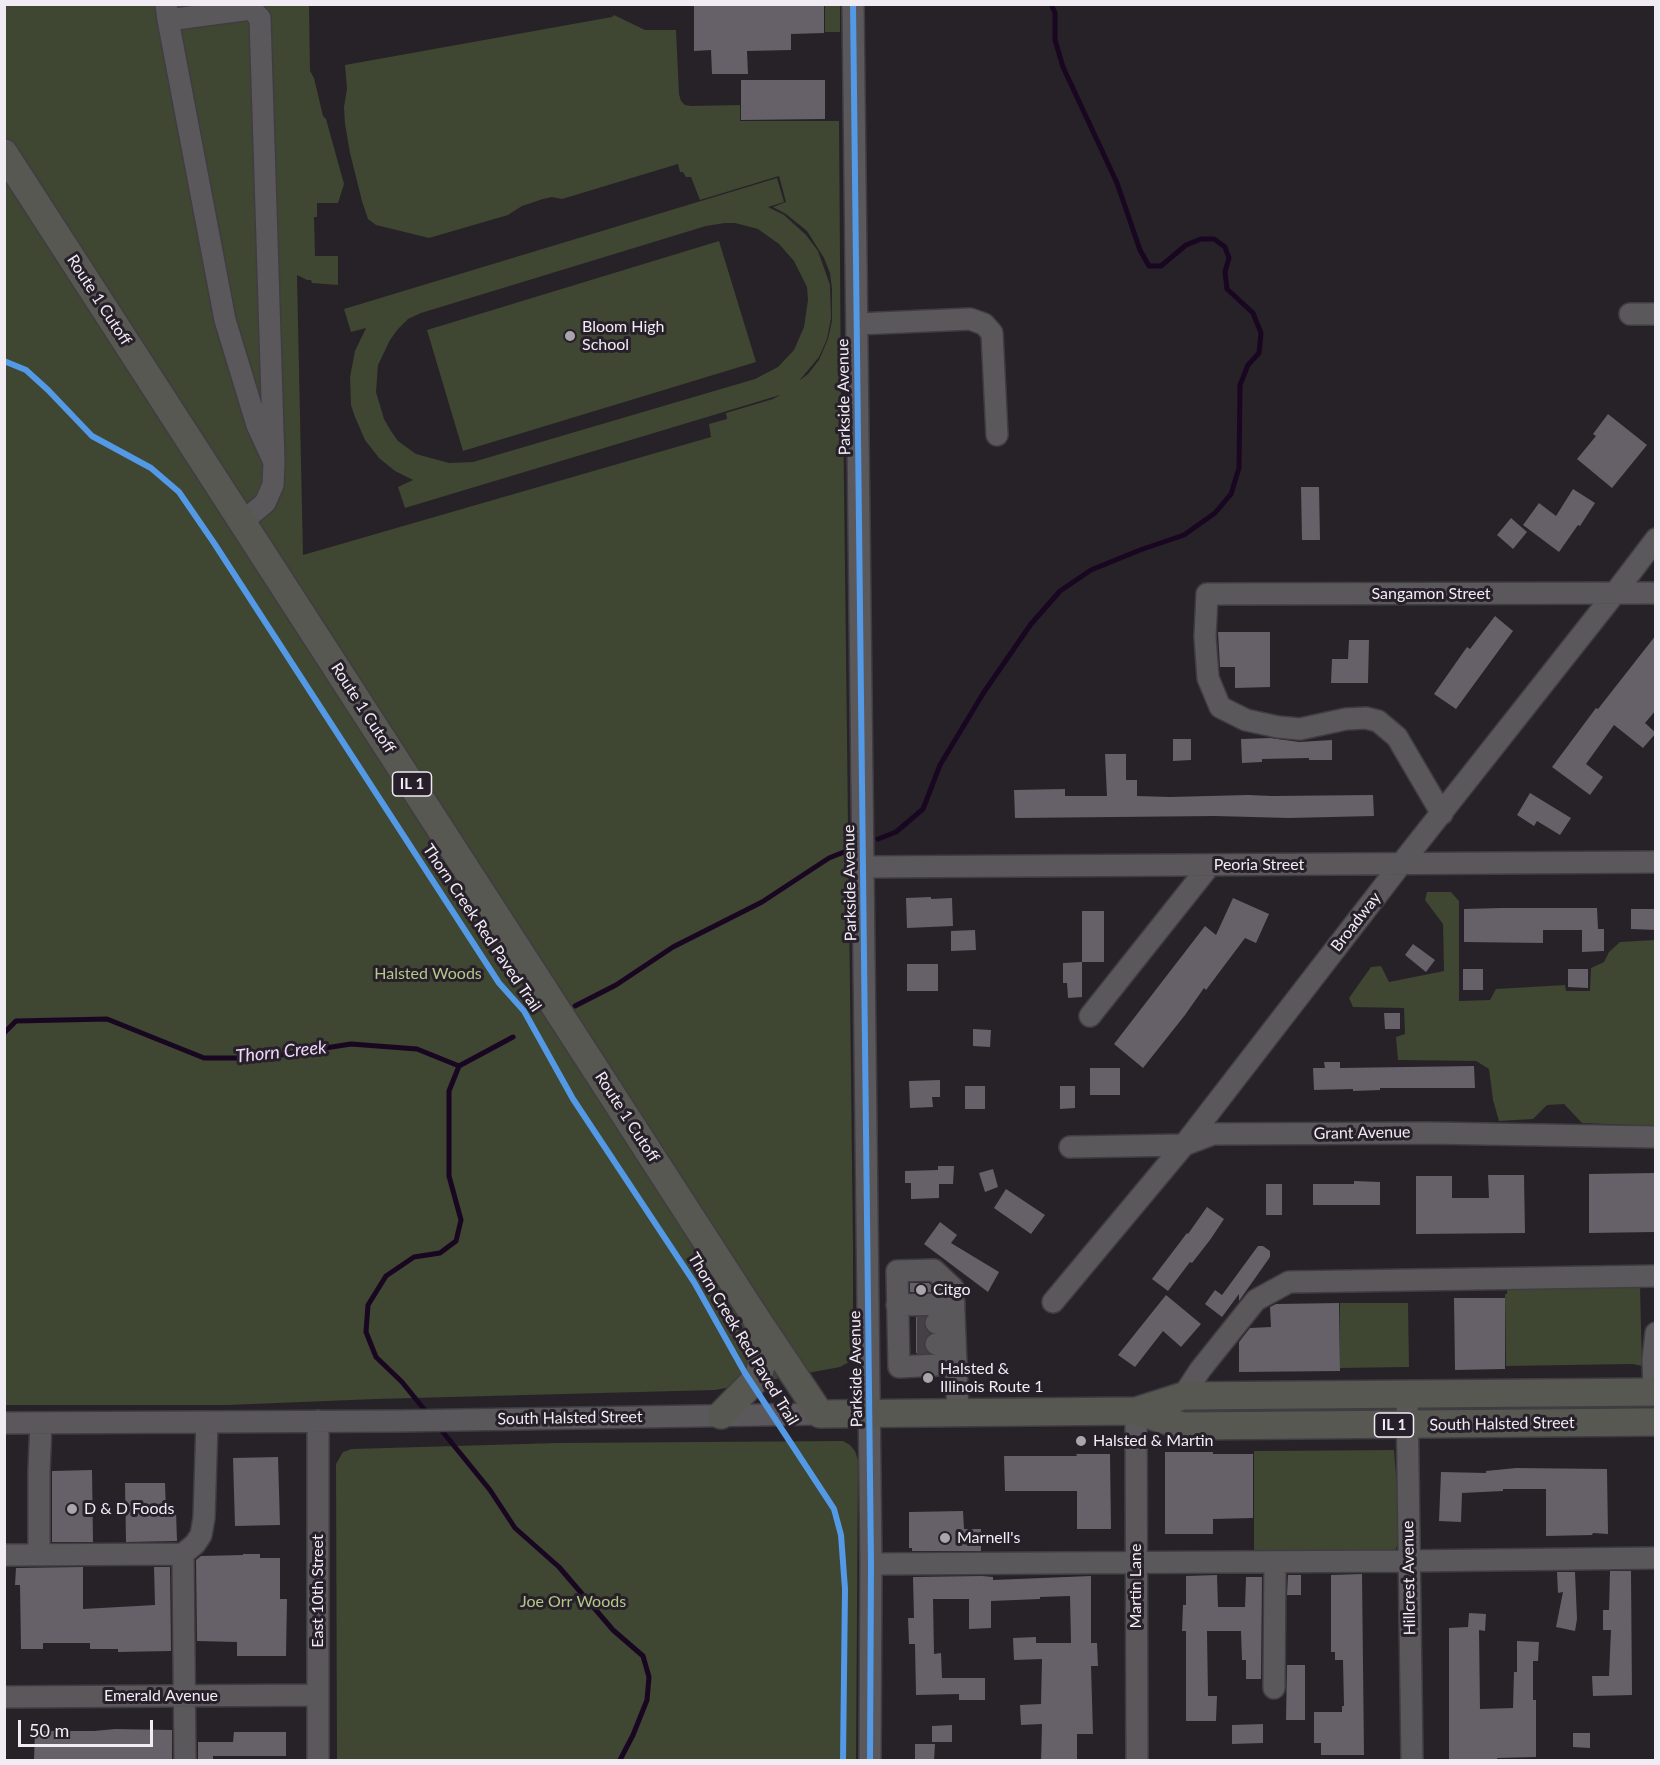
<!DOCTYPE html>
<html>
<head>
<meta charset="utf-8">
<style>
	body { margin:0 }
	#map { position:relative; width:1660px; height:1765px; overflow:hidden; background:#262228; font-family:Lato,sans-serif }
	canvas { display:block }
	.frame { position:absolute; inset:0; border:6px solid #f1ecf3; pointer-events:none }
	.scale { position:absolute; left:18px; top:1720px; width:135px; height:27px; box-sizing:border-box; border:3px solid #f1ecf3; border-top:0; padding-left:8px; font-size:18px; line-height:21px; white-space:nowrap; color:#f1ecf3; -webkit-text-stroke:4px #27202a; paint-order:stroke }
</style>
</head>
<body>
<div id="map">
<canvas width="1660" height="1765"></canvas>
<div class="frame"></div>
<div class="scale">50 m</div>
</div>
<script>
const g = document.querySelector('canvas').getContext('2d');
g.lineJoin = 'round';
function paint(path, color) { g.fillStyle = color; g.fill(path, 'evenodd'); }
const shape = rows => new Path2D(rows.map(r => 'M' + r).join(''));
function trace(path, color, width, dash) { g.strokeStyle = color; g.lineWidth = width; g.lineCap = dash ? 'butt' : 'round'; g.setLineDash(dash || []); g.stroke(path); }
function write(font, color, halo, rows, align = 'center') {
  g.font = font + ' Lato,sans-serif'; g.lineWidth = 6; g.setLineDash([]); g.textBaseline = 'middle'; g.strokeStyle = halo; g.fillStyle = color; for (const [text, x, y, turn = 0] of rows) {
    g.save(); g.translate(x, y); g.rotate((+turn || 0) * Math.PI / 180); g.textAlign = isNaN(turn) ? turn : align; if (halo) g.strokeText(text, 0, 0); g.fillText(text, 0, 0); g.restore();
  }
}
paint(shape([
	[4,5,309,5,310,71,314,78,323,116,326,119,344,184,338,203,317,203,317,217,314,217,315,256,338,256,338,285,312,283,311,280,307,280,297,275,303,555,711,437,709,424,727,419,726,413,773,399,780,395,405,508,398,487,413,480,395,471,379,458,365,440,355,417,351,405,350,377,355,351,366,328,351,332,344,309,777,178,784,202,768,207,784,215,806,235,818,251,830,285,831,318,827,339,819,357,799,381,808,374,819,360,828,339,832,321,832,289,830,273,824,258,807,231,786,214,773,207,786,202,779,176,700,200,691,177,686,177,683,172,680,172,678,164,562,199,552,197,543,199,522,206,508,215,429,238,376,225,368,219,362,201,350,153,345,124,344,107,347,89,345,65,612,17,614,15,645,30,676,30,679,94,681,101,685,105,691,106,740,105,740,121,839,121,841,399,843,399,853,1245,853,1352,849,1362,840,1367,715,1390,376,1399,228,1405,5,1405],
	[725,223,735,223,758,229,779,244,794,261,807,287,808,300,804,327,794,350,778,367,755,379,473,462,449,463,416,454,398,441,391,431,384,419,376,392,378,365,390,340,398,329,408,319,421,313,706,226],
	[825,5,840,5,840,32,825,32],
	[719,241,756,362,463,451,427,330],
	[1427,892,1451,892,1459,901,1459,1001,1490,1000,1496,989,1565,985,1566,991,1590,991,1591,968,1604,962,1609,952,1620,942,1655,940,1655,1126,1582,1123,1564,1104,1547,1105,1533,1119,1499,1121,1493,1100,1489,1069,1476,1061,1398,1060,1396,1037,1405,1034,1404,1008,1353,1007,1349,998,1371,967,1381,966,1389,982,1444,971,1443,924,1425,900],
	[1507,1286,1640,1286,1642,1366,1633,1364,1506,1366,1505,1294,1507,1294],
	[1340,1303,1408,1303,1409,1367,1340,1368],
	[843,1441,850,1445,855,1451,858,1460,856,1760,337,1760,336,1464,343,1452,352,1449,557,1443],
	[1394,1450,1397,1488,1397,1546,1395,1551,1254,1555,1254,1451]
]), '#3f4632');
trace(shape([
	[878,839,896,832,923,809,940,765,984,692,1031,624,1060,591,1091,570,1140,550,1184,535,1215,513,1231,494,1239,468,1240,385,1248,365,1259,353,1261,333,1253,313,1227,289,1225,272,1229,258,1225,247,1214,239,1201,239,1186,245,1161,266,1149,266,1140,250,1117,183,1063,67,1055,40,1055,13,1051,4],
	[575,1006,616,985,673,947,762,902,829,858,849,850],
	[4,1033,16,1021,107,1019,204,1058,261,1058,351,1044,417,1049,459,1066],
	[428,1414,402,1382,376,1357,366,1332,368,1305,386,1276,414,1257,440,1253,456,1241,461,1220,449,1176,449,1091,459,1066,513,1037],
	[438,1426,490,1490,515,1528,559,1567,613,1630,643,1656,649,1677,647,1700,633,1735,620,1760]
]), '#190722', 5);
paint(shape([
	[694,4,824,4,824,33,791,34,791,50,747,51,748,74,712,74,711,50,694,51],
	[741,80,825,80,825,119,741,120],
	[1608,414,1647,445,1612,488,1577,459,1596,436,1593,434],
	[1301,487,1319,487,1320,540,1302,540],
	[1573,489,1595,503,1580,526,1578,525,1559,552,1523,525,1539,503,1556,516],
	[1511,518,1527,532,1513,549,1497,535],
	[1495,616,1513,631,1456,709,1434,694,1467,647,1470,649],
	[1218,632,1270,632,1270,687,1235,688,1235,667,1220,667],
	[1656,635,1656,710,1645,723,1656,733,1643,748,1614,725,1586,764,1603,777,1590,795,1552,767,1596,708,1598,709],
	[1349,640,1369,640,1368,683,1331,683,1332,659,1348,659],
	[1270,738,1299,742,1332,740,1332,760,1309,760,1309,758,1262,759,1262,762,1242,763,1241,739],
	[1173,739,1191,739,1191,760,1173,761],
	[1105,754,1126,754,1126,780,1137,780,1137,796,1170,797,1248,795,1272,796,1373,795,1374,816,1289,818,1215,816,1015,818,1014,790,1065,789,1065,796,1107,796],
	[1530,793,1571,818,1560,835,1537,821,1534,826,1517,815],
	[931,897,931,899,952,898,953,926,907,928,906,898],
	[1233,898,1269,914,1256,943,1245,938,1206,990,1204,988,1185,1015,1143,1068,1114,1044,1205,926,1216,935],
	[1501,908,1597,908,1598,929,1604,929,1604,951,1582,952,1582,930,1543,930,1543,943,1464,942,1464,909],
	[1631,909,1656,909,1656,930,1631,929],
	[1082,911,1104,911,1104,962,1082,962],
	[975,930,976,950,951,951,951,931],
	[1413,944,1435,960,1426,972,1405,955],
	[1082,962,1082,997,1068,998,1067,983,1063,983,1063,963],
	[907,964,938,964,938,991,907,991],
	[1463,969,1483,969,1483,990,1463,990],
	[1568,969,1588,969,1588,988,1568,987],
	[1384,1013,1400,1013,1400,1029,1385,1029],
	[973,1029,991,1030,990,1047,973,1046],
	[1324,1062,1340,1062,1340,1068,1474,1066,1475,1088,1380,1088,1380,1090,1353,1091,1353,1089,1314,1090,1313,1068,1325,1068],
	[1090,1068,1120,1068,1120,1095,1090,1095],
	[940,1080,940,1097,932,1097,933,1107,910,1108,909,1081],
	[965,1086,985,1086,985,1109,965,1109],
	[1060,1086,1075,1086,1075,1108,1060,1109],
	[938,1166,954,1166,953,1184,939,1184,939,1198,911,1199,911,1183,905,1183,905,1171,938,1170],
	[993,1169,998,1187,985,1192,979,1173],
	[1655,1173,1655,1232,1589,1233,1589,1174],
	[1488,1175,1524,1175,1525,1233,1416,1234,1416,1176,1452,1176,1452,1198,1489,1198],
	[1354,1181,1380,1182,1380,1205,1313,1205,1313,1184,1354,1184],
	[1266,1184,1282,1184,1282,1215,1266,1215],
	[1006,1189,1045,1215,1031,1234,994,1208],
	[1207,1207,1224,1219,1210,1240,1192,1263,1190,1262,1168,1291,1152,1279,1187,1233,1188,1234],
	[940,1222,957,1235,951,1243,999,1272,988,1292,924,1244],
	[1258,1246,1263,1246,1270,1251,1270,1257,1239,1301,1239,1294,1222,1317,1205,1304,1215,1290,1222,1295],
	[910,1283,929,1283,938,1292,910,1292],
	[1166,1295,1201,1324,1181,1347,1163,1331,1135,1367,1118,1355],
	[1454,1298,1505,1298,1505,1369,1455,1370],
	[1339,1303,1340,1371,1239,1372,1239,1342,1250,1328,1271,1327,1270,1307,1276,1304],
	[916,1317,925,1317,923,1324,925,1329,929,1333,924,1339,923,1345,927,1353,916,1353],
	[1165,1452,1213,1452,1213,1454,1253,1454,1253,1518,1213,1519,1213,1534,1165,1534],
	[1076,1454,1110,1454,1111,1529,1077,1529,1077,1491,1005,1491,1004,1456,1077,1456],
	[278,1457,280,1525,235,1526,233,1458],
	[1516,1468,1607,1469,1608,1534,1593,1533,1592,1535,1546,1536,1546,1489,1503,1489,1503,1491,1462,1493,1461,1522,1439,1521,1441,1472,1486,1473,1486,1471],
	[92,1470,93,1542,52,1542,52,1471],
	[125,1483,165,1483,166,1512,176,1511,177,1541,126,1542],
	[963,1511,964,1529,981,1529,981,1551,912,1551,912,1548,909,1548,909,1512],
	[243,1554,260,1554,260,1558,280,1558,280,1599,287,1599,286,1656,237,1656,237,1642,197,1641,196,1560,201,1556,243,1555],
	[83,1567,83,1609,155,1605,154,1567,170,1567,171,1651,118,1652,118,1649,90,1649,90,1643,43,1643,43,1649,21,1649,20,1585,15,1585,16,1568],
	[1610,1571,1631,1571,1632,1695,1593,1696,1592,1676,1609,1676,1611,1630,1603,1630,1603,1610,1609,1610],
	[1557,1572,1575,1572,1577,1619,1575,1631,1556,1627,1563,1592,1558,1593],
	[1362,1574,1364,1755,1321,1755,1321,1743,1314,1743,1314,1712,1342,1712,1342,1706,1344,1706,1343,1660,1335,1660,1335,1652,1331,1652,1331,1575],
	[1217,1575,1218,1607,1245,1607,1246,1577,1262,1577,1261,1679,1246,1679,1246,1660,1242,1660,1241,1631,1207,1631,1208,1696,1217,1696,1216,1721,1186,1721,1186,1631,1182,1631,1183,1605,1186,1605,1186,1576],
	[1288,1575,1301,1575,1301,1595,1287,1595],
	[982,1576,993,1577,993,1580,1091,1576,1091,1643,1097,1643,1098,1666,1091,1666,1093,1734,1077,1734,1077,1761,1041,1761,1042,1724,1021,1725,1020,1705,1041,1704,1042,1659,1014,1660,1013,1638,1036,1637,1036,1643,1071,1643,1070,1596,1040,1597,1040,1599,991,1601,991,1628,969,1629,969,1599,933,1599,934,1654,941,1653,942,1678,985,1678,985,1700,959,1700,959,1694,916,1695,915,1644,909,1644,908,1618,914,1618,913,1577],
	[1469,1613,1486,1614,1485,1631,1479,1630,1480,1709,1513,1708,1514,1672,1517,1672,1517,1641,1539,1642,1538,1661,1533,1661,1533,1700,1536,1700,1536,1757,1497,1758,1497,1761,1449,1761,1449,1628,1468,1627],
	[1287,1665,1305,1665,1305,1720,1286,1720],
	[1263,1724,1263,1743,1232,1744,1232,1725],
	[952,1725,952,1742,932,1742,932,1726],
	[115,1729,172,1730,172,1761,34,1761,35,1731,94,1731],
	[234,1732,286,1732,286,1756,213,1756,213,1761,198,1761,198,1742,233,1742],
	[1573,1733,1590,1733,1590,1748,1573,1747],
	[915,1744,935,1744,934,1761,915,1761]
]), '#666069');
trace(shape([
	[917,1323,936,1323],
	[917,1344,936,1344]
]), '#444046', 21, [21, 10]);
const minor = shape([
	[166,4,168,20,225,320,257,425,274,462,260,18,251,9,168,20],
	[853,4,871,1564,870,1760],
	[1630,314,1656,314],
	[857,324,970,319,984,324,992,333,997,435],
	[242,522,265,503,273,485,274,462],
	[1442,814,1397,737,1378,721,1366,718,1346,719,1300,729,1278,727,1246,720,1220,707,1208,678,1205,637,1207,594,1656,593],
	[863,867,1656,862],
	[1090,1016,1210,865],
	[1070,1147,1184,1145,1213,1134,1429,1133,1656,1137],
	[1053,1302,1184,1145,1401,864,1615,593,1656,539],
	[897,1305,954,1304],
	[936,1323,954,1322],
	[936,1344,955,1343],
	[956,1364,899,1367,897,1271,934,1270,953,1288,956,1364,958,1412],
	[1654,1392,1653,1360,1656,1333],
	[1407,1395,1412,1760],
	[1183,1396,1200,1370,1256,1300,1289,1282,1656,1276],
	[1136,1411,1137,1760],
	[4,1423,399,1421,820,1414],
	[183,1554,185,1760],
	[4,1555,183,1554,195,1544,201,1535,204,1518,207,1422],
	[39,1555,39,1471,41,1423],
	[871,1564,1409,1561,1656,1558],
	[1274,1688,1275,1562],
	[4,1697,318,1695],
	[318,1760,318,1421]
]);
const major = shape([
	[4,153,756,1318,820,1414,1136,1411,1183,1396,1656,1392],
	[1136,1411,1183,1426,1656,1422],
	[721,1415,759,1376,763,1355,758,1325]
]);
trace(minor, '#403d42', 24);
trace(major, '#403d42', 30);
trace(minor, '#5a585b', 21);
trace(major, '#585853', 27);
trace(shape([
	[853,4,871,1564,870,1760],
	[4,361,26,370,48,390,92,436,151,468,179,492,214,543,499,983,524,1011,573,1099,694,1282,745,1373,834,1509,841,1535,845,1589,843,1760]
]), '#5399e6', 6);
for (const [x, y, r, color] of [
	[570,336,6,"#aaa5ac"],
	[921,1290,6,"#aaa5ac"],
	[928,1378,6,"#aaa5ac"],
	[1081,1441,6,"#aaa5ac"],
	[72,1509,6,"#aaa5ac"],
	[945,1538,6,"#aaa5ac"]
]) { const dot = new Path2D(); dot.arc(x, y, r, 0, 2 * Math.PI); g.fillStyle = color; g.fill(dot); trace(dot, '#27202a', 2); }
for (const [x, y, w] of [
	[412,784,39],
	[1394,1425,39]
]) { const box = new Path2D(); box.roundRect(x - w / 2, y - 12, w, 24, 4.5); g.fillStyle = '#27202a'; g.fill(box); trace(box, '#f1ecf3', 1.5); }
write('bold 15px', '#f1ecf3', null, [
	["IL 1",412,784],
	["IL 1",1394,1425]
]);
write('16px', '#f1ecf3', '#27202a', [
	["Route 1 Cutoff",99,300,57],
	["Parkside Avenue",844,397,-91],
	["Sangamon Street",1431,594],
	["Route 1 Cutoff",363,708,57],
	["Peoria Street",1259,865],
	["Parkside Avenue",850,883,-91],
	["Broadway",1356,922,-52],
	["Thorn Creek Red Paved Trail",482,928,56],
	["Route 1 Cutoff",627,1117,57],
	["Grant Avenue",1362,1133,-1],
	["Thorn Creek Red Paved Trail",743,1339,59],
	["Parkside Avenue",856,1369,-91],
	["South Halsted Street",570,1418,-1],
	["South Halsted Street",1502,1424,-1],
	["Hillcrest Avenue",1409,1578,-91],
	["Martin Lane",1136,1586,-90],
	["East 10th Street",318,1591,-90],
	["Emerald Avenue",161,1696]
]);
write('16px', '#f1ecf3', '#27202a', [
	["Bloom High",582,327],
	["School",582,345],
	["Citgo",933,1290],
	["Halsted &",940,1369],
	["Illinois Route 1",940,1387],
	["Halsted & Martin",1093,1441],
	["D & D Foods",84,1509],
	["Marnell's",957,1538]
], 'left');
write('16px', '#b3c985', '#27202a', [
	["Halsted Woods",428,974],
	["Joe Orr Woods",573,1602]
]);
write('italic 18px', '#f0d7fc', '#27202a', [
	["Thorn Creek",281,1052,-6]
]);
</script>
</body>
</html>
